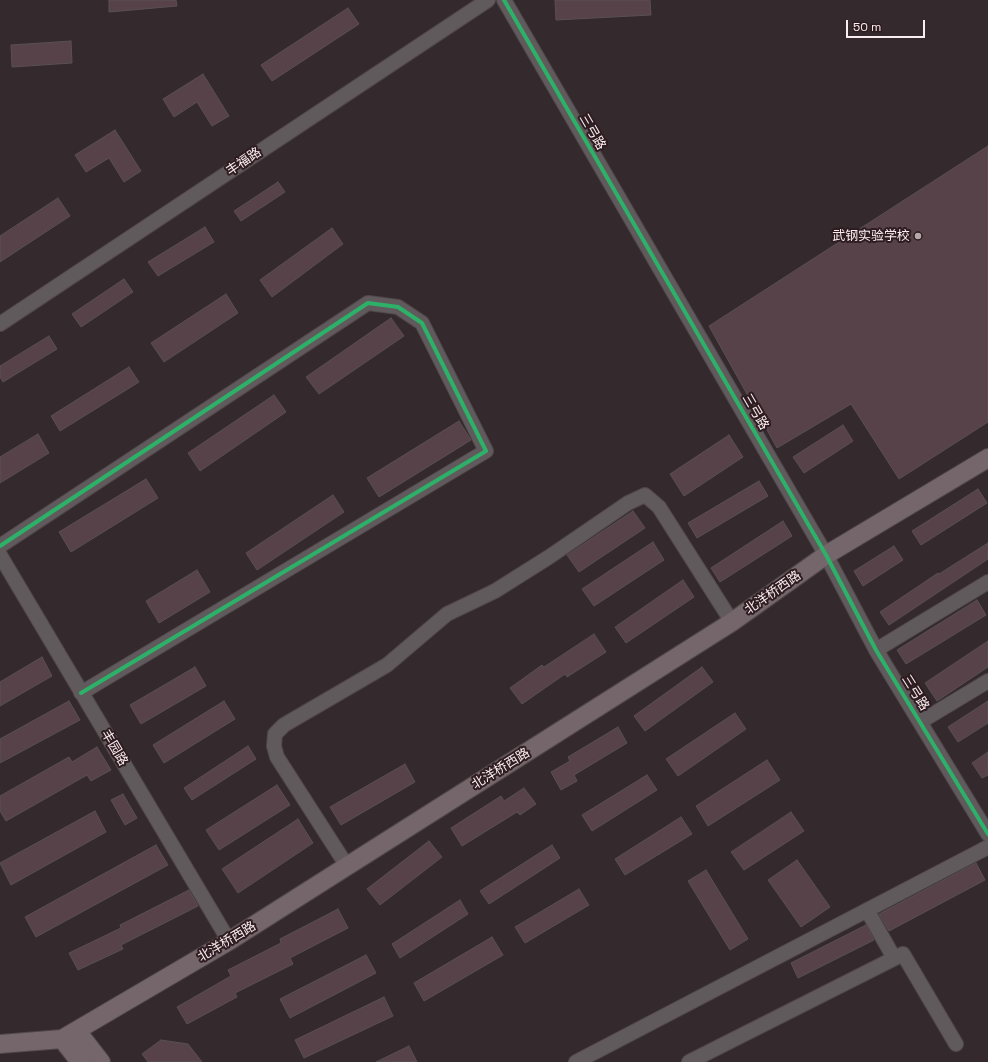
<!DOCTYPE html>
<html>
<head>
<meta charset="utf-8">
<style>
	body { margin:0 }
	#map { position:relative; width:988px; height:1062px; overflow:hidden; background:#342a2d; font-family:"Space Grotesk",sans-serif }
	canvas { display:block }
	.scale { position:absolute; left:846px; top:20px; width:79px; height:18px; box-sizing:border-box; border:2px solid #faedf1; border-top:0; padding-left:5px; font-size:12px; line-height:14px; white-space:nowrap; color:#faedf1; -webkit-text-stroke:3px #2e1c21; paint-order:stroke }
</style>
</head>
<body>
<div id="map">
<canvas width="988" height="1062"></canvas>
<div class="scale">50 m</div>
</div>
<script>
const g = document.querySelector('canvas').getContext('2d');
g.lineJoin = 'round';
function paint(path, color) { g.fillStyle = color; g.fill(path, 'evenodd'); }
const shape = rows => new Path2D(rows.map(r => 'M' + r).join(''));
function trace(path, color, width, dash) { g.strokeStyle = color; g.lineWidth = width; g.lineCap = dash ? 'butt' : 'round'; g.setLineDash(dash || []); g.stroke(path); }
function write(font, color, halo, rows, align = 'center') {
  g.font = font + ' "Space Grotesk","Noto Sans SC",sans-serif'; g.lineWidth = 4; g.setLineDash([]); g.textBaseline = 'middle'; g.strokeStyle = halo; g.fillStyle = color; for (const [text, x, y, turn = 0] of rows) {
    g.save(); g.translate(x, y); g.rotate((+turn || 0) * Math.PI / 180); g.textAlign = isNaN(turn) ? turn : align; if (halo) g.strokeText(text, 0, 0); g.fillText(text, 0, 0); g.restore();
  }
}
const building = shape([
	[109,0,176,0,177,6,109,12,109,0],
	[555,0,650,0,651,15,556,20,555,0],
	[348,8,359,24,272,81,261,65,348,8],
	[71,41,72,63,12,67,11,45,71,41],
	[203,74,229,116,212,126,197,102,174,117,163,99,203,74],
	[115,130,141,171,124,182,109,158,86,172,75,155,115,130],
	[988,146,988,422,899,479,851,404,777,448,709,326,988,146],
	[278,182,285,192,241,221,234,211,278,182],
	[58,198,70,216,0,262,0,236,58,198],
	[205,227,214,242,158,276,148,262,205,227],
	[332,228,343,244,272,297,260,280,332,228],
	[124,279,133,292,81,327,72,314,124,279],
	[226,294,238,313,164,362,151,343,226,294],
	[391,318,404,336,319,394,306,377,391,318],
	[49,336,57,349,3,382,0,377,0,366,49,336],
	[129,367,139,382,60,431,51,416,129,367],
	[274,395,286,412,200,471,188,453,274,395],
	[459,421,471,440,379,497,367,478,459,421],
	[843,425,853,441,804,473,793,457,843,425],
	[38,434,49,453,0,483,0,457,38,434],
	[729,435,743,457,684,496,670,474,729,435],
	[146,479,158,498,71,552,59,532,146,479],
	[759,481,768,496,697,538,688,523,759,481],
	[978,489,987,503,921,545,912,531,978,489],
	[333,495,344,512,257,570,246,553,333,495],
	[633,511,645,528,579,572,567,555,633,511],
	[783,521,792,536,720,582,711,568,783,521],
	[653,542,664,560,594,606,582,589,653,542],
	[988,543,988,559,889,625,880,612,938,573,939,574,988,543],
	[894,546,903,560,863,586,854,571,894,546],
	[197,570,210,592,159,623,146,601,197,570],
	[683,580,694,597,626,643,615,627,683,580],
	[977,600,986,615,906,664,897,650,977,600],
	[594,634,606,652,567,677,565,674,522,704,510,688,542,665,544,667,594,634],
	[988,641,988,667,937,701,925,683,988,641],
	[42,657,52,676,0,706,0,682,42,657],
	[195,667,206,686,141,724,130,705,195,667],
	[702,667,713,682,645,731,634,716,702,667],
	[69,701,80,720,0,763,0,739,69,701],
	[224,701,235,719,164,763,153,745,224,701],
	[988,701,988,723,958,742,948,727,988,701],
	[735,713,746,729,678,776,666,759,735,713],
	[618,727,627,743,574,775,577,781,561,790,551,772,570,761,568,757,618,727],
	[248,746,256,759,192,800,184,788,248,746],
	[97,747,111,770,91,781,87,775,6,821,0,811,0,796,69,757,72,762,97,747],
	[988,752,988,775,982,778,972,763,988,752],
	[767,760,780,780,708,826,696,806,767,760],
	[405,764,415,782,341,825,330,807,405,764],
	[647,775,657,790,592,831,582,815,647,775],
	[277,785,290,805,219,850,206,830,277,785],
	[524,788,536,804,520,815,517,812,462,846,451,828,501,796,504,801,524,788],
	[123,794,137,818,125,825,111,800,123,794],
	[95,811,106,832,11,885,0,863,95,811],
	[791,812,804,831,744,870,731,852,791,812],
	[681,817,692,834,625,875,615,859,681,817],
	[298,819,313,843,238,893,222,869,298,819],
	[429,841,442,857,380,905,367,889,429,841],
	[156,845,168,865,36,937,25,917,156,845],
	[552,845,560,858,489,904,480,891,552,845],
	[797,860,830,907,801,927,768,880,797,860],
	[976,863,985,880,889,931,879,914,976,863],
	[706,870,748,939,730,950,688,881,706,870],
	[579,889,589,905,525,943,515,927,579,889],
	[189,890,198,906,121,945,123,949,78,970,69,953,121,928,120,925,189,890],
	[460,900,468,914,400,958,392,944,460,900],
	[338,909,348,928,290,958,293,964,235,993,237,997,187,1024,177,1007,231,976,228,970,281,943,280,939,338,909],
	[866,925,874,940,798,978,791,963,866,925],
	[492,937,503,955,424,1001,414,983,492,937],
	[366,955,376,973,290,1018,280,999,366,955],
	[384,997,393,1016,304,1058,295,1040,384,997],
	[161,1040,188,1044,202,1062,148,1062,142,1054,161,1040],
	[409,1046,417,1062,376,1062,409,1046]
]);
paint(building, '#57424a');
trace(building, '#595052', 1);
const minor = shape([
	[504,0,826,555,876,650,988,834],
	[0,324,488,0],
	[0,546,368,303,398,307,422,323,486,451,81,693],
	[0,555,229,941],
	[876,650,988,582],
	[920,722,988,681],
	[347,866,277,757,274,746,275,734,284,725,387,665,447,614,495,591,549,557,628,503,645,495,659,507,732,622],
	[867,910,894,958],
	[576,1062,988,847],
	[689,1062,903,954,956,1044]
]);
const major = shape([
	[77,1031,101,1062],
	[62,1039,80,1062],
	[0,1044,62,1039,229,941,732,622,826,555,988,458]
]);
trace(minor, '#50474a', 16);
trace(major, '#50474a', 20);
trace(minor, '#615a5c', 14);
trace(major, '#75666b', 18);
trace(shape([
	[504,0,826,555,876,650,988,834],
	[0,546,368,303,398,307,422,323,486,451,81,693]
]), '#2db169', 4);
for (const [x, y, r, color] of [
	[918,236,4,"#b5a9ac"]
]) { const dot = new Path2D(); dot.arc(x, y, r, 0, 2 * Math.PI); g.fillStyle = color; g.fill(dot); trace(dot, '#2e1c21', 1.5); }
write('13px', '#faedf1', '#2e1c21', [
	["三弓路",592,132,60],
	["丰福路",244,162,-34],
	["三弓路",755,412,60],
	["北洋桥西路",773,593,-35],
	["三弓路",915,693,58],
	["丰园路",114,748,59],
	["北洋桥西路",501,769,-32],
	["北洋桥西路",227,942,-31]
]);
write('13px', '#faedf1', '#2e1c21', [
	["武钢实验学校",910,236]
], 'right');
</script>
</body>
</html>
